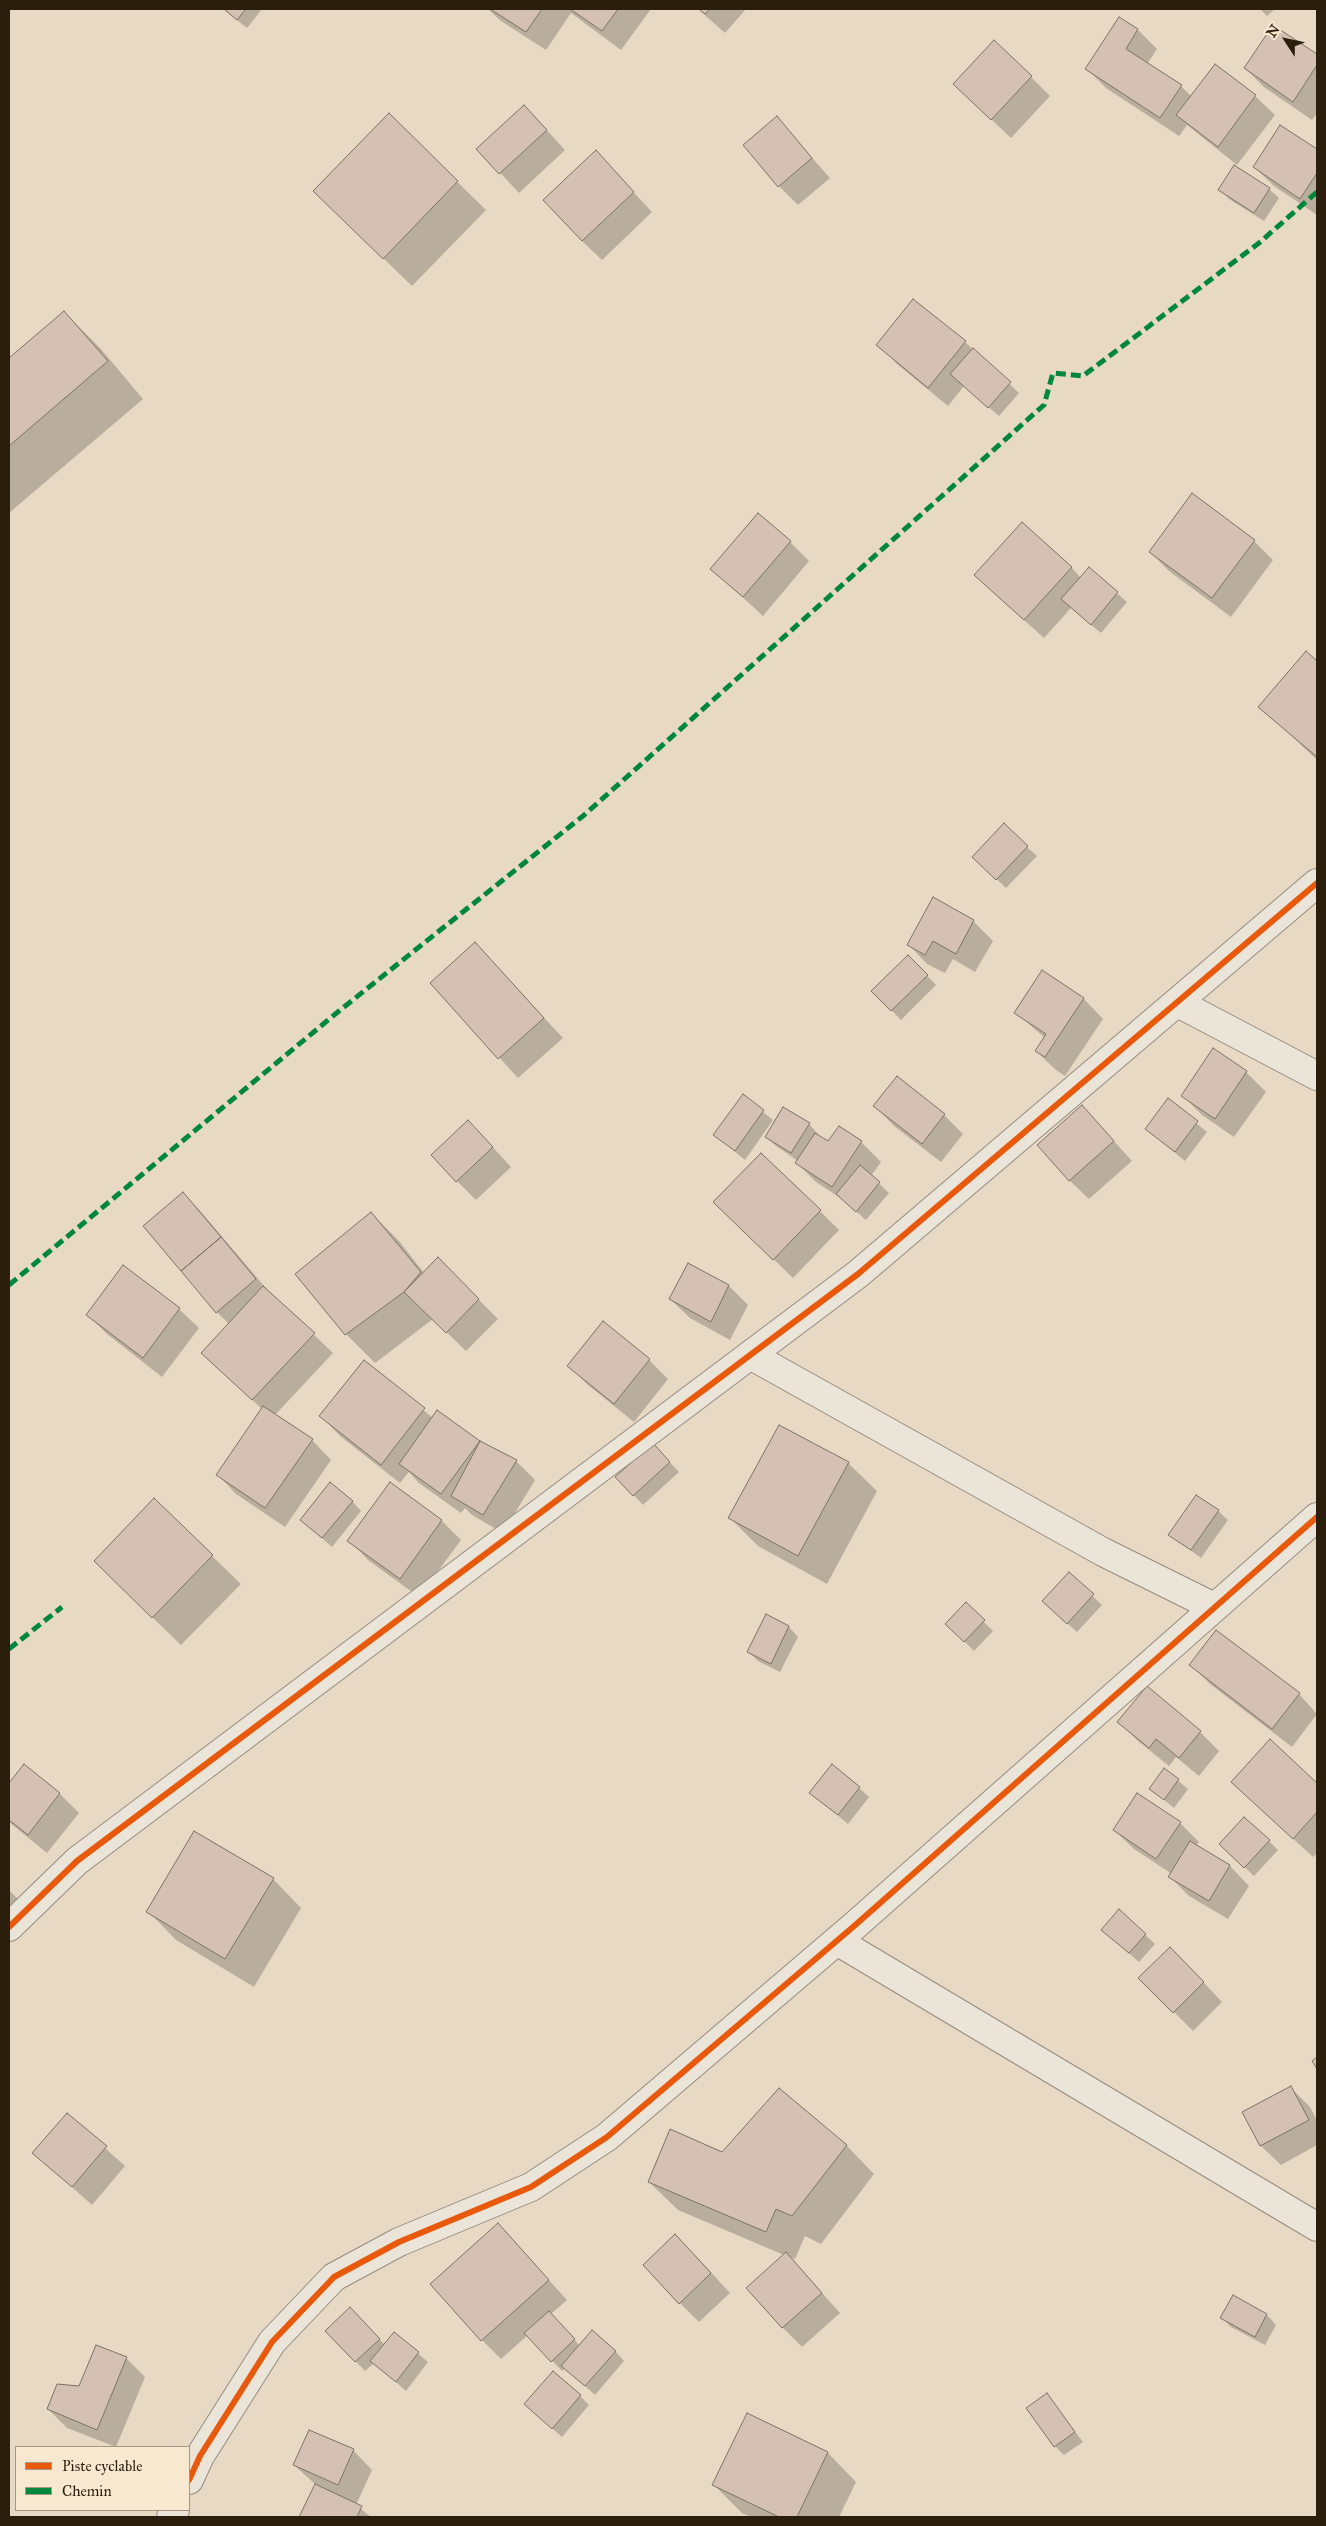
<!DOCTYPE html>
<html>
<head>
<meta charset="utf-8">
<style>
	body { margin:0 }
	#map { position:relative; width:1326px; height:2526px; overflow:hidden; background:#e8d9c5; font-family:"IM FELL Great Primer",serif }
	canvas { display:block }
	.frame { position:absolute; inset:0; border:10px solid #2c1e0d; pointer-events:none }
	.legend { position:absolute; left:15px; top:2446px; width:175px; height:65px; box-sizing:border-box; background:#f9e8d0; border:1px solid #a79782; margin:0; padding:6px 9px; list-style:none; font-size:15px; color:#2c1e0d }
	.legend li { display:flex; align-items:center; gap:10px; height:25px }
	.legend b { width:25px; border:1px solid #a79782 }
	.north { position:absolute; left:1261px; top:15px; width:50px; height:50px; -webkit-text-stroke:4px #f9e8d0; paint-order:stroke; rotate:305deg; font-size:14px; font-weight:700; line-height:20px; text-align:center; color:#2c1e0d }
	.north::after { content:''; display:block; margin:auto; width:18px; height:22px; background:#2c1e0d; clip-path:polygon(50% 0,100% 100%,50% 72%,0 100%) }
</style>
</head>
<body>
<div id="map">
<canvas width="1326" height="2526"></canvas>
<div class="frame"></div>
<ul class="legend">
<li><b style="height:6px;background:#e8590c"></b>Piste cyclable</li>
<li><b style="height:6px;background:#00873e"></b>Chemin</li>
</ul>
<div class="north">N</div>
</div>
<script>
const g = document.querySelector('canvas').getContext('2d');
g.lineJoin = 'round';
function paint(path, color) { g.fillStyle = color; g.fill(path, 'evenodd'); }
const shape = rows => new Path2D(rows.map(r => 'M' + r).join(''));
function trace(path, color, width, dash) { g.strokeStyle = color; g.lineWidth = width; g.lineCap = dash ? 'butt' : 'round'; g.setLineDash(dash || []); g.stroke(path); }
paint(shape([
	[223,9,262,9,247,28],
	[488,9,651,9,621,50,571,13,546,50,501,21],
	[698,9,746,9,725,33],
	[1260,9,1275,9,1267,16],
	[1120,18,1138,30,1157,49,1147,64,1181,86,1192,97,1215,66,1255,96,1275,115,1237,165,1187,125,1179,136,1106,88,1087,69],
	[1274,26,1317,56,1317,113,1312,120,1264,87,1245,68],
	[1031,77,1050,96,1011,138,974,103],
	[389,115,486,210,412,286,343,219],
	[777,118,830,178,798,205,779,186],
	[543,126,565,150,519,193,478,149],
	[1281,127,1317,151,1317,215,1274,186,1254,167],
	[596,152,652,212,602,260,582,241],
	[1220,189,1269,189,1279,198,1264,221,1229,199],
	[64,312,101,349,143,399,9,513,9,360],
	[965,342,1019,393,999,416,964,386,948,406,897,364,878,344],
	[1254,541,1273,560,1231,617,1169,571,1150,552],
	[790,542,809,561,763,616,712,569],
	[1071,567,1081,578,1089,569,1127,602,1101,633,1071,608,1044,638,995,594],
	[1306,653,1317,663,1317,760,1260,706],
	[1027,847,1037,856,1006,888,974,857],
	[934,899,973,921,993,941,975,972,953,959,945,973,927,964,908,944],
	[475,944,563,1038,518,1078,431,983],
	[908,956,936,985,901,1020,873,991],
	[1042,972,1084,999,1103,1019,1065,1076,1056,1070,1036,1051,1045,1038,1016,1013],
	[1213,1050,1246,1072,1266,1092,1234,1137,1202,1115,1183,1096],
	[743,1096,773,1120,745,1160,715,1135],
	[1168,1100,1207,1132,1185,1161,1146,1129],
	[875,1106,944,1115,963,1134,941,1162,894,1126],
	[1082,1106,1132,1161,1089,1199,1069,1180],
	[809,1124,818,1134,817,1136,829,1143,839,1127,861,1142,881,1162,871,1176,889,1193,866,1220,842,1199,816,1182,797,1163,798,1161,776,1146,766,1137],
	[487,1141,511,1167,476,1200,457,1181],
	[183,1193,202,1213,270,1293,333,1353,275,1415,312,1440,331,1460,285,1527,236,1494,217,1474,262,1409,222,1372,229,1324,217,1312],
	[820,1211,839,1230,793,1278,734,1221],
	[371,1213,399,1241,424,1273,438,1259,498,1319,466,1351,433,1319,375,1363,346,1334,297,1274],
	[688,1265,729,1286,748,1305,730,1340,690,1318,670,1299],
	[124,1267,179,1309,199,1328,162,1377,107,1334,88,1315],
	[603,1323,649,1360,668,1379,634,1422,588,1385,569,1366],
	[364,1361,433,1418,437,1412,479,1442,516,1461,535,1480,503,1533,472,1515,465,1508,461,1513,419,1483,409,1472,400,1483,340,1436,321,1416],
	[662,1454,679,1472,643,1505,617,1477],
	[848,1463,877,1491,827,1584,758,1546,730,1518],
	[390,1484,442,1521,461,1540,419,1597,368,1560,349,1540],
	[154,1500,241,1584,181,1645,124,1590],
	[352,1501,361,1511,332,1547,301,1520],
	[1218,1511,1228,1520,1201,1558,1170,1535],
	[1069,1574,1102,1605,1077,1632,1053,1611],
	[966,1604,993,1631,974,1651,947,1624],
	[766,1616,789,1627,798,1637,780,1672,758,1661,748,1651],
	[1191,1665,1299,1694,1317,1714,1292,1747,1210,1684],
	[1119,1722,1200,1732,1219,1751,1199,1776,1176,1757,1169,1766,1138,1741],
	[1271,1741,1317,1785,1317,1853,1313,1857,1252,1801],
	[24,1766,60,1794,79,1813,47,1853,9,1822,9,1785],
	[1165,1770,1188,1789,1174,1808,1151,1789],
	[859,1788,869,1797,848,1824,811,1793],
	[1180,1823,1199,1842,1196,1846,1230,1866,1249,1886,1228,1919,1189,1896,1170,1877,1172,1874,1134,1849,1114,1830],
	[1269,1841,1278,1850,1254,1876,1221,1844],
	[273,1879,301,1908,254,1987,176,1940,148,1911],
	[9,1890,20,1901,9,1917],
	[1119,1911,1155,1944,1139,1962,1112,1939],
	[1190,1968,1222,2002,1193,2031,1140,1978],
	[1290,2087,1310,2107,1317,2121,1317,2145,1281,2165,1261,2146,1243,2113],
	[67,2114,125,2166,92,2205,34,2153],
	[846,2145,874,2174,821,2244,805,2236,795,2259,790,2257,840,2313,802,2347,783,2328,784,2255,678,2210,649,2182,723,2153],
	[498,2224,567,2300,551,2314,580,2346,615,2351,624,2361,595,2395,565,2368,562,2371,528,2335,501,2359,482,2340],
	[695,2255,730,2293,699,2322,680,2303],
	[1234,2297,1267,2315,1276,2325,1265,2345,1231,2327,1222,2318],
	[350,2309,385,2345,394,2333,428,2362,406,2391,374,2363,365,2371,327,2331],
	[126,2358,145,2377,116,2447,67,2428,48,2409],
	[1047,2395,1083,2442,1064,2455,1055,2446],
	[580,2396,589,2405,562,2437,535,2413],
	[748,2415,828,2453,856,2482,839,2517,751,2517,742,2513,714,2485],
	[353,2450,372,2470,356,2505,371,2517,301,2517,316,2485,294,2465]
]), '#0003');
const building = shape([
	[224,9,246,9,237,20,224,9],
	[490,9,542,9,526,32,490,9],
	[570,9,618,9,602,31,570,9],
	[699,9,710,9,705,14,699,9],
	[1119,17,1138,29,1126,49,1182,85,1160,118,1085,69,1119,17],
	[1273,25,1317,54,1317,65,1293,102,1244,68,1273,25],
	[994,40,1032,76,991,120,953,84,994,40],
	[1215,64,1256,95,1218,147,1176,115,1215,64],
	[524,105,547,130,499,174,476,149,524,105],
	[389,113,458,181,383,259,313,191,389,113],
	[777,116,812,158,778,187,743,145,777,116],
	[1280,125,1317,149,1317,173,1300,199,1253,167,1280,125],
	[596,150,634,192,582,241,543,200,596,150],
	[1234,165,1270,188,1254,213,1218,190,1234,165],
	[913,299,966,341,928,388,876,345,913,299],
	[64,311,108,361,9,446,9,358,64,311],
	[973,348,1011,382,988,408,950,374,973,348],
	[1192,493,1255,540,1212,598,1149,552,1192,493],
	[758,513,791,541,743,597,710,569,758,513],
	[1022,522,1072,567,1024,620,974,575,1022,522],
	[1089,567,1118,592,1091,625,1061,599,1089,567],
	[1306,651,1317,661,1317,757,1258,707,1306,651],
	[1004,823,1028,846,996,880,972,857,1004,823],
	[933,897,974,920,956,954,933,941,925,955,907,945,933,897],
	[475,942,544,1018,498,1059,430,983,475,942],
	[908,955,928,975,891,1011,871,991,908,955],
	[1042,970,1084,998,1045,1057,1035,1051,1046,1034,1014,1013,1042,970],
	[1213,1048,1247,1071,1215,1119,1181,1096,1213,1048],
	[897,1076,945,1114,922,1144,873,1106,897,1076],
	[743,1094,764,1110,735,1151,713,1135,743,1094],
	[1168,1098,1198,1121,1175,1152,1145,1129,1168,1098],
	[1082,1105,1114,1141,1069,1181,1037,1145,1082,1105],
	[783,1107,810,1123,791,1153,765,1137,783,1107],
	[468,1120,493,1147,456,1182,431,1155,468,1120],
	[839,1126,862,1141,832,1187,795,1163,815,1133,828,1141,839,1126],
	[761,1153,821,1210,773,1260,713,1202,761,1153],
	[860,1165,880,1182,856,1212,836,1194,860,1165],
	[183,1192,221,1237,181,1271,143,1226,183,1192],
	[371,1212,421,1272,404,1292,345,1335,295,1274,371,1212],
	[221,1237,256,1279,216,1313,181,1271,221,1237],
	[438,1257,479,1299,446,1333,404,1292,438,1257],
	[688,1263,729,1285,711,1322,669,1299,688,1263],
	[123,1265,180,1308,143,1358,86,1315,123,1265],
	[263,1286,315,1333,252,1400,201,1353,263,1286],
	[603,1321,650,1359,614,1404,567,1366,603,1321],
	[364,1360,425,1408,381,1465,319,1416,364,1360],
	[263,1406,313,1439,265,1508,216,1475,263,1406],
	[437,1410,480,1441,441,1494,399,1464,437,1410],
	[779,1425,849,1462,798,1556,728,1518,779,1425],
	[480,1441,517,1460,483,1515,451,1496,480,1441],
	[653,1443,670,1462,633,1496,615,1477,653,1443],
	[330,1482,353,1501,322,1538,300,1520,330,1482],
	[390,1482,442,1520,400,1579,347,1541,390,1482],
	[1196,1495,1219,1510,1191,1550,1168,1535,1196,1495],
	[154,1498,213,1555,152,1618,94,1561,154,1498],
	[1069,1572,1094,1594,1067,1624,1042,1601,1069,1572],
	[966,1602,985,1620,964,1642,945,1624,966,1602],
	[766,1614,789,1626,771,1664,747,1652,766,1614],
	[1216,1630,1300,1693,1272,1729,1189,1665,1216,1630],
	[1147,1686,1201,1731,1179,1758,1156,1739,1149,1748,1117,1722,1147,1686],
	[1270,1739,1317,1783,1317,1812,1293,1839,1231,1782,1270,1739],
	[24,1764,60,1793,28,1835,9,1820,9,1783,24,1764],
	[832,1764,860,1787,838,1815,809,1793,832,1764],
	[1164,1768,1179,1779,1164,1800,1149,1789,1164,1768],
	[1137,1793,1181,1822,1156,1859,1113,1830,1137,1793],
	[1244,1817,1270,1840,1244,1868,1219,1844,1244,1817],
	[194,1831,274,1878,225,1959,146,1912,194,1831],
	[1190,1841,1230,1865,1209,1901,1168,1877,1190,1841],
	[1119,1909,1146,1934,1129,1953,1101,1930,1119,1909],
	[1170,1947,1204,1982,1173,2013,1138,1978,1170,1947],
	[1317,2057,1317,2069,1312,2061,1317,2057],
	[1291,2086,1309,2120,1260,2146,1242,2112,1291,2086],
	[779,2088,847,2145,792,2216,776,2209,766,2232,648,2182,670,2129,722,2152,779,2088],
	[67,2113,107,2146,72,2187,32,2153,67,2113],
	[498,2223,549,2280,481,2341,430,2284,498,2223],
	[675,2234,711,2273,679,2304,643,2265,675,2234],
	[786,2252,822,2293,782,2328,746,2288,786,2252],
	[1233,2295,1267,2314,1255,2337,1220,2318,1233,2295],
	[350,2307,380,2339,355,2362,325,2331,350,2307],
	[549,2311,575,2339,551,2362,524,2333,549,2311],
	[592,2330,616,2351,585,2386,561,2366,592,2330],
	[394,2332,419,2352,396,2382,370,2361,394,2332],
	[96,2345,127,2357,97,2430,47,2409,57,2384,79,2386,96,2345],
	[553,2371,581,2395,552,2429,524,2404,553,2371],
	[1047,2393,1075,2432,1054,2447,1026,2408,1047,2393],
	[747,2413,828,2452,797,2517,779,2517,712,2485,747,2413],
	[309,2430,354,2449,338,2485,293,2465,309,2430],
	[315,2484,362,2506,357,2517,299,2517,315,2484]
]);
paint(building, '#d4c1b3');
trace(building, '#7b7265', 1);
const street = shape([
	[1178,1003,1317,1076],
	[750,1355,1103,1552,1214,1607],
	[9,1927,77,1861,858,1274,1317,883],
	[837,1941,1317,2227],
	[189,2480,200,2456,272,2342,334,2277,399,2242,531,2187,607,2137,853,1927,1317,1517],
	[171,2517,175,2510]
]);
trace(street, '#968b7e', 30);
trace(street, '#ebe4d9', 28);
trace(shape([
	[9,1285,339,1011,583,816,1044,405,1053,373,1083,376,1259,243,1317,192],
	[9,1649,62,1607]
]), '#00873e', 5, [10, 5]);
trace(shape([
	[9,1927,77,1861,858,1274,1317,883],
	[189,2480,200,2456,272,2342,334,2277,399,2242,531,2187,607,2137,853,1927,1317,1517]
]), '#e8590c', 6);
</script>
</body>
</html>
